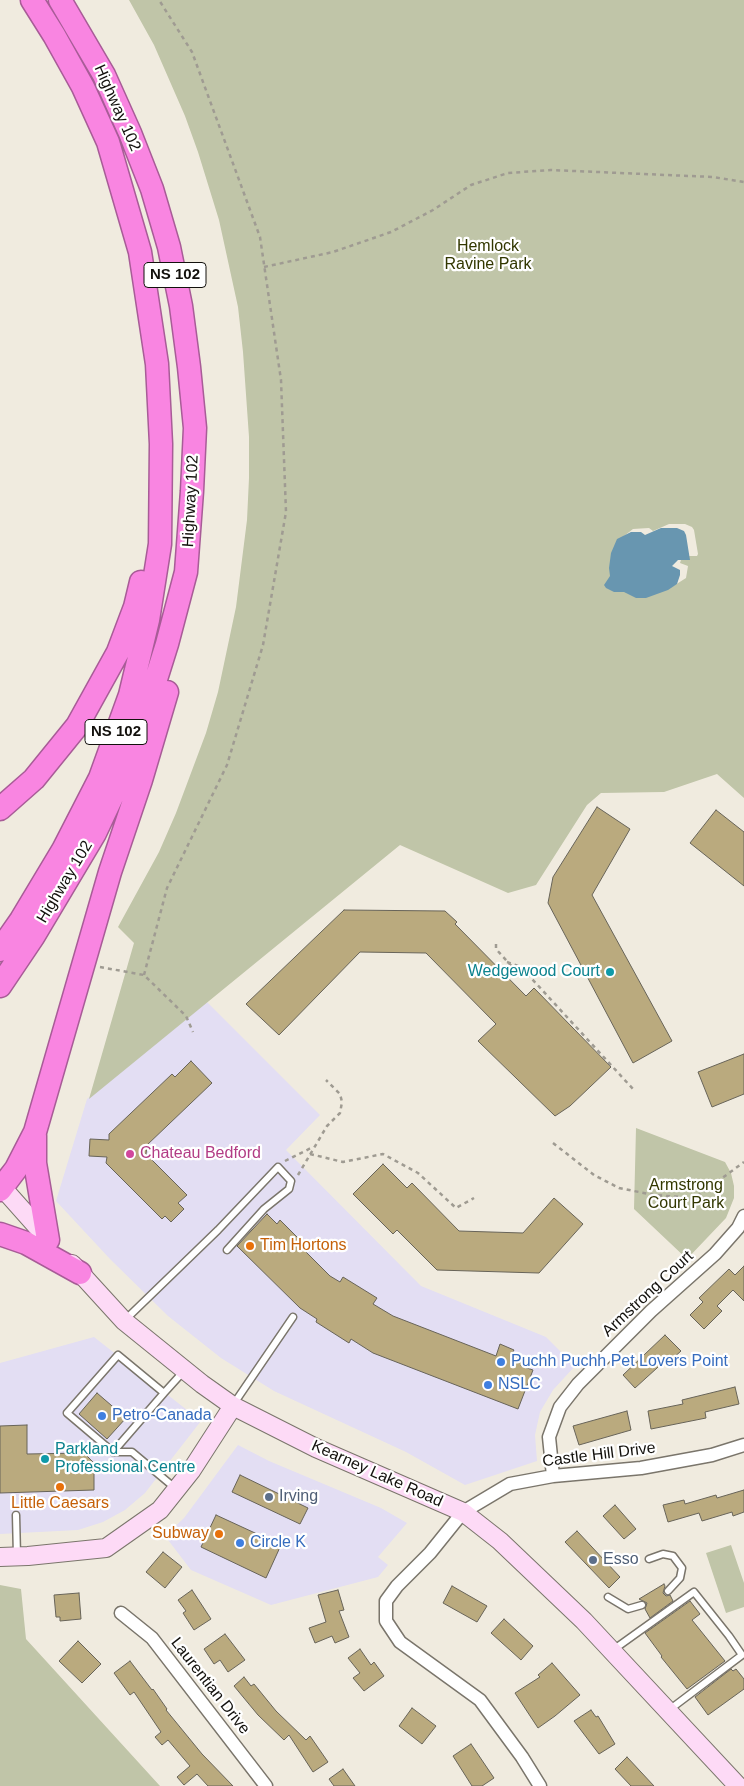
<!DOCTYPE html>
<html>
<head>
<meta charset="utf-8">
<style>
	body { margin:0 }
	canvas { display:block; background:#f0ebdf }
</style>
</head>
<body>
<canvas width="744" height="1786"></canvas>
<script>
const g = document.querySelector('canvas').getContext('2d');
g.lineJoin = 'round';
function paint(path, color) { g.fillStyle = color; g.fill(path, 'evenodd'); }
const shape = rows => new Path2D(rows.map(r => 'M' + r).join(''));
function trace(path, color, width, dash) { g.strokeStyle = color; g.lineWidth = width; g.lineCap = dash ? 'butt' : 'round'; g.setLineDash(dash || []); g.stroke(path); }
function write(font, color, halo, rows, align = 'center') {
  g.font = font + ' Arial,sans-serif'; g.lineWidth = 4.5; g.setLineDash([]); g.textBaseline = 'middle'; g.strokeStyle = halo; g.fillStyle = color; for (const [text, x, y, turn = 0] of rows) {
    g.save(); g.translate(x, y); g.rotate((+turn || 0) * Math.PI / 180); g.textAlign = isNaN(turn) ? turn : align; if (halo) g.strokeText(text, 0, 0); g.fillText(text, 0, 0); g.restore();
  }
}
paint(shape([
	[207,1002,320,1115,286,1150,421,1286,546,1337,575,1366,553,1390,540,1412,535,1435,537,1461,465,1485,406,1452,274,1391,221,1358,168,1316,110,1259,56,1201,87,1099],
	[94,1337,201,1421,145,1493,125,1510,103,1522,78,1530,0,1534,0,1363],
	[238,1445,269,1461,381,1508,407,1523,378,1557,388,1565,378,1577,271,1605,191,1570,165,1536,184,1518]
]), '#e3def3');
paint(shape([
	[129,0,744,0,744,798,717,774,664,792,601,793,587,805,536,885,508,893,400,845,89,1099,134,943,118,927,159,852,176,813,206,733,218,692,236,607,247,520,249,478,249,437,243,352,238,307,219,220,198,152,185,116,154,45],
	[669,524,685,524,692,527,694,530,698,554,697,556,689,556,681,560,680,563,688,566,686,578,675,585,665,589,624,536,633,529,649,528,653,531],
	[636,1128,725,1162,731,1173,734,1186,734,1198,726,1218,687,1259,634,1209],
	[731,1545,744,1583,744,1607,726,1613,706,1553],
	[0,1585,21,1589,26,1639,160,1786,0,1786]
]), '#c0c5a8');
paint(shape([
	[661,528,677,528,684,531,686,535,690,560,678,560,672,566,680,570,680,575,677,584,668,590,646,598,636,598,624,592,614,592,606,588,604,585,610,576,609,568,611,553,617,539,631,532,641,532,645,535]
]), '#6896b0');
const building = shape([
	[597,807,630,829,592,895,672,1041,633,1063,548,903,553,877,597,807],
	[716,810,744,832,744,886,690,843,716,810],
	[344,910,445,911,457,922,455,924,526,996,534,988,611,1067,570,1106,555,1116,478,1041,496,1024,426,953,360,952,279,1035,246,1004,344,910],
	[744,1054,744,1094,712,1107,698,1072,744,1054],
	[191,1061,212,1083,147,1145,146,1154,187,1195,178,1203,184,1209,171,1222,165,1216,162,1219,106,1163,107,1157,89,1156,90,1139,109,1140,109,1134,172,1074,175,1077,191,1061],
	[383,1164,407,1188,412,1183,459,1231,523,1233,554,1198,583,1224,539,1273,437,1270,397,1230,393,1234,353,1194,383,1164],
	[267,1214,277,1224,280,1220,299,1239,296,1242,330,1276,340,1282,343,1277,377,1298,373,1304,393,1316,496,1356,500,1344,514,1350,511,1355,523,1360,521,1366,533,1370,518,1409,373,1353,351,1339,349,1343,316,1322,317,1319,300,1308,237,1246,267,1214],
	[744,1266,744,1301,733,1290,717,1306,722,1311,704,1329,690,1315,703,1302,699,1298,729,1269,735,1275,744,1266],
	[665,1335,681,1351,671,1360,668,1358,635,1388,623,1375,665,1335],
	[735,1387,739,1404,705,1412,706,1418,651,1429,648,1411,683,1404,682,1400,735,1387],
	[97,1393,126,1418,107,1439,79,1414,97,1393],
	[627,1411,631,1430,579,1445,573,1426,627,1411],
	[27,1425,27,1454,84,1453,94,1463,94,1490,0,1493,0,1426,27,1425],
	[240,1475,308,1508,300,1524,232,1492,240,1475],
	[744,1490,744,1512,733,1516,732,1512,702,1521,699,1513,668,1522,663,1505,684,1500,685,1504,716,1495,717,1498,744,1490],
	[615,1505,636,1529,624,1539,603,1516,615,1505],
	[216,1515,281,1545,266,1578,201,1547,216,1515],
	[577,1531,620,1577,609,1588,565,1542,577,1531],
	[163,1552,182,1567,165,1588,146,1572,163,1552],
	[664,1584,665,1586,663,1593,666,1596,670,1595,673,1601,650,1618,645,1609,647,1603,639,1599,664,1584],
	[452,1586,487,1606,477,1622,443,1603,452,1586],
	[192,1590,211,1619,194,1630,183,1613,186,1611,178,1600,192,1590],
	[338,1590,344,1610,339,1611,349,1637,335,1643,332,1636,315,1643,309,1628,326,1622,318,1595,338,1590],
	[79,1593,81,1619,60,1621,60,1617,56,1617,54,1595,79,1593],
	[690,1601,700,1614,692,1620,725,1661,687,1689,661,1657,662,1656,645,1633,690,1601],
	[504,1619,533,1646,521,1660,491,1633,504,1619],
	[225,1634,245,1660,228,1672,220,1660,214,1664,204,1649,225,1634],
	[78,1641,101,1664,82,1683,59,1661,78,1641],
	[360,1649,371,1665,374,1662,384,1676,364,1691,353,1678,360,1673,348,1658,360,1649],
	[130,1661,152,1690,153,1689,167,1709,166,1710,202,1754,233,1786,208,1786,197,1774,184,1785,177,1777,190,1766,168,1740,162,1745,155,1737,161,1732,134,1692,130,1695,114,1673,130,1661],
	[552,1663,580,1695,555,1716,538,1728,515,1693,540,1677,538,1675,552,1663],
	[731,1669,733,1671,736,1669,744,1679,744,1689,708,1715,695,1697,731,1669],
	[244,1677,251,1686,254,1684,276,1711,306,1740,310,1736,328,1762,313,1772,289,1735,284,1740,258,1715,234,1686,244,1677],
	[412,1708,436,1726,422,1744,399,1726,412,1708],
	[591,1710,596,1717,598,1716,615,1744,599,1754,574,1721,591,1710],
	[471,1744,494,1778,482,1786,472,1786,453,1756,471,1744],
	[627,1757,654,1786,631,1786,615,1769,627,1757],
	[343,1769,355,1786,334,1786,329,1779,343,1769]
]);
paint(building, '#baaa7e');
trace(building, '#686459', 1);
const lane = shape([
	[125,1320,218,1230,278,1167,291,1181,289,1189,264,1209,227,1250],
	[233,1405,293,1317],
	[113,1452,164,1393],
	[175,1488,132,1452,113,1452,67,1413,118,1355,164,1393,183,1372],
	[16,1515,17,1556],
	[649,1559,663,1554,673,1556,682,1568,680,1578,668,1591],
	[608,1597,628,1609,642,1605],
	[613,1650,694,1592,729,1636,742,1655,669,1710]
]);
const street = shape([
	[553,1476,549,1437,560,1407,578,1384,651,1311,715,1254,738,1228,744,1216],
	[121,1613,152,1638,266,1786],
	[540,1786,522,1757,480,1700,400,1642,386,1621,386,1601,397,1586,430,1553,463,1512,510,1484,553,1476,641,1468,712,1455,744,1445]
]);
const secondary = shape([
	[0,1185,49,1240],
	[72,1264,124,1321,202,1384,233,1406,316,1448,463,1512,500,1541,584,1621,738,1786],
	[0,1557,28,1556,106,1548,160,1510,191,1471,233,1406]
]);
const highway = shape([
	[0,809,34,779,77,726,118,652,135,607,141,582],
	[0,950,21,920,63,850,100,778,130,695,148,620,160,544,161,444,157,364,140,252,108,142,83,87,54,35,32,0],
	[0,986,33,937,95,833,119,782,140,730,167,644,186,572,192,491,195,428,189,367,181,306,169,247,152,189,130,133,104,75,60,0],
	[35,1136,35,1163,48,1240],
	[0,1190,16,1169,35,1132,110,872,141,780,167,692],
	[0,1234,26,1243,80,1273]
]);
trace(lane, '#7a756b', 9);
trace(street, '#7a756b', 15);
trace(secondary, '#7a756b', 20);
trace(highway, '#a85c97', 25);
trace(shape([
	[264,267,333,252,391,232,433,210,471,185,508,173,551,170,713,177,744,182],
	[496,944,496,949,515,970,515,977],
	[507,962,521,967,633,1089],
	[100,967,144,975,186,1016,193,1032],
	[144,975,167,888,227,765,263,645,286,512,281,380,260,237,192,52,159,0],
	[553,1143,594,1175,619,1188,654,1195,695,1198,744,1162],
	[310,1154,343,1162,383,1154,418,1173,456,1208,474,1198],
	[285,1161,313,1147],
	[298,1175,327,1126,340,1113,342,1102,340,1094,326,1080]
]), '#9f9b92', 2.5, [4, 4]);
trace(lane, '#fff', 6);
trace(street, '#fff', 12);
trace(secondary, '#fddaf6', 18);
trace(highway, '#f985e1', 22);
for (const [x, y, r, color] of [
	[610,972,5,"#0f9aa8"],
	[130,1154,5,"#d1479c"],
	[250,1246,5,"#e8710a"],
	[501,1362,5,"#3f7fe0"],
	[488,1385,5,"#3f7fe0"],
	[102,1416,5,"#3f7fe0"],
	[45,1459,5,"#0f9aa8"],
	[60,1487,5,"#e8710a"],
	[269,1497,5,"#5c6f8a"],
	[219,1534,5,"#e8710a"],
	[240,1543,5,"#3f7fe0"],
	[593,1560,5,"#5c6f8a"]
]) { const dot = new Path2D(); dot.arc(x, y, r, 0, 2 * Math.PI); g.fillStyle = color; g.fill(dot); trace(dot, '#fff', 2); }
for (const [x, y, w] of [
	[175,275,62],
	[116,732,62]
]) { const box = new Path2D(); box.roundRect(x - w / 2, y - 12.5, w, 25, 4); g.fillStyle = '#fff'; g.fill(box); trace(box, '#13110d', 1); }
write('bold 15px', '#13110d', null, [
	["NS 102",175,275],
	["NS 102",116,732]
]);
write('16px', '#13110d', '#fff', [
	["Highway 102",117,108,66],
	["Highway 102",191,501,-87],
	["Highway 102",65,882,-59],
	["Armstrong Court",648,1294,-43],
	["Castle Hill Drive",599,1455,-7],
	["Kearney Lake Road",377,1474,24],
	["Laurentian Drive",210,1686,52]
]);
write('16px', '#323700', '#fff', [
	["Hemlock",488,247],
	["Ravine Park",488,265],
	["Armstrong",686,1186],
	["Court Park",686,1204]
]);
write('16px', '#0d838f', '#fff', [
	["Wedgewood Court",600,972],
	["Parkland",55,1450,"left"],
	["Professional Centre",55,1468,"left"]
], 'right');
write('16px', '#b23c85', '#fff', [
	["Chateau Bedford",140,1154]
], 'left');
write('16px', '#c56008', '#fff', [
	["Tim Hortons",260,1246],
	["Little Caesars",60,1504,"center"],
	["Subway",209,1534,"right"]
], 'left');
write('16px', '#366cbe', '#fff', [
	["Puchh Puchh Pet Lovers Point",511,1362],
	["NSLC",498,1385],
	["Petro-Canada",112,1416],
	["Circle K",250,1543]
], 'left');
write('16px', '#4e5e75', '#fff', [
	["Irving",279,1497],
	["Esso",603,1560]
], 'left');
</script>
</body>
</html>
